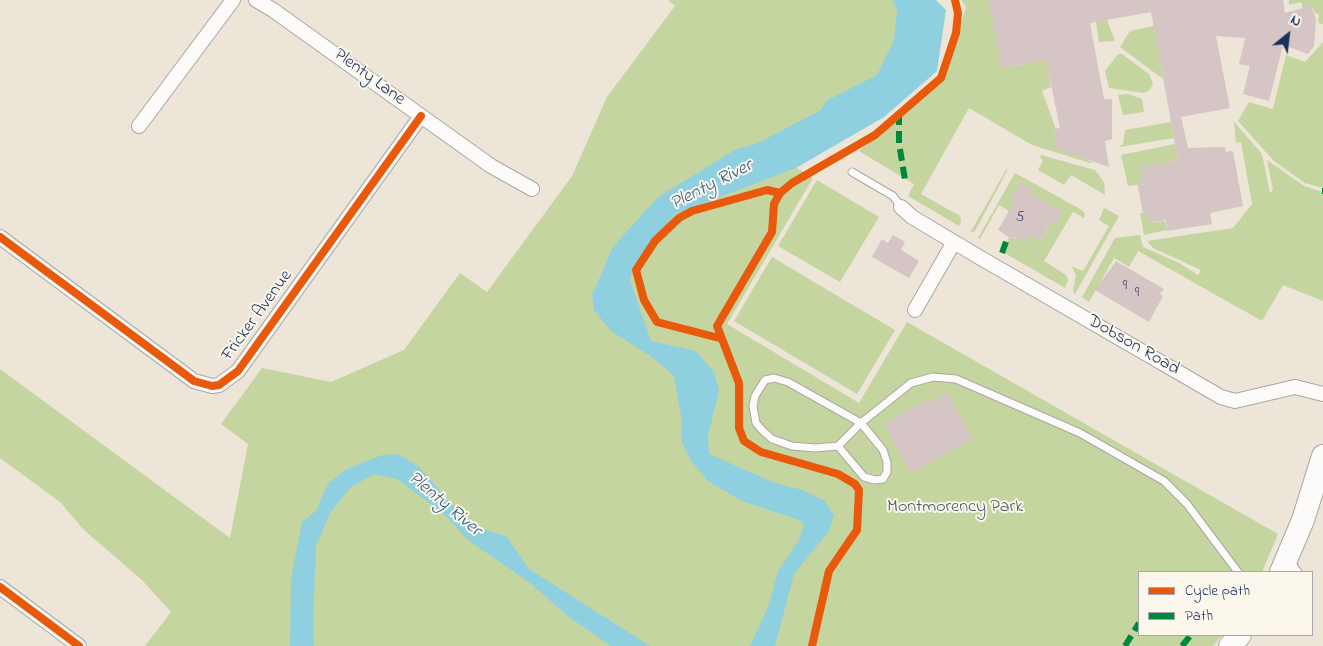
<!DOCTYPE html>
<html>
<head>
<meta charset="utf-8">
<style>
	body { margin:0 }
	#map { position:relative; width:1323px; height:646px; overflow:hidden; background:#ede5d8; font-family:"Indie Flower",sans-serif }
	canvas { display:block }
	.legend { position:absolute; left:1138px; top:571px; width:175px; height:65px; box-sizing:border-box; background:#fbf7ec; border:1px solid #a1a7b3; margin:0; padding:6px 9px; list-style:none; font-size:15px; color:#1b2f5e }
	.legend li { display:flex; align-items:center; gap:10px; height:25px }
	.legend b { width:25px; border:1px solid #a1a7b3 }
	.north { position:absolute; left:1263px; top:10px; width:50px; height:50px; -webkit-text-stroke:4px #fbf7ec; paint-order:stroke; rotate:29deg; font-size:14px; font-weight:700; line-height:20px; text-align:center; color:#1b2f5e }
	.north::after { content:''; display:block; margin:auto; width:18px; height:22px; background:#1b2f5e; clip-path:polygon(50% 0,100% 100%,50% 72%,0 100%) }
</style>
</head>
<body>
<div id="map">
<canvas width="1323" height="646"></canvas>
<ul class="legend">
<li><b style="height:6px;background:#e8590c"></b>Cycle path</li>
<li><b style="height:6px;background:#00873e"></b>Path</li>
</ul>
<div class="north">N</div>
</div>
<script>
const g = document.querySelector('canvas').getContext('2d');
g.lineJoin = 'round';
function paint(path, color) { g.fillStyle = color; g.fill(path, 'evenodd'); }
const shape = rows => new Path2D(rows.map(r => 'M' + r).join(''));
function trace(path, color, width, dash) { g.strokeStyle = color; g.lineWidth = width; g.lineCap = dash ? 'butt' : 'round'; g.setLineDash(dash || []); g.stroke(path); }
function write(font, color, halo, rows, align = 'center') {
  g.font = font + ' "Indie Flower",sans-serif'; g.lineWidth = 4; g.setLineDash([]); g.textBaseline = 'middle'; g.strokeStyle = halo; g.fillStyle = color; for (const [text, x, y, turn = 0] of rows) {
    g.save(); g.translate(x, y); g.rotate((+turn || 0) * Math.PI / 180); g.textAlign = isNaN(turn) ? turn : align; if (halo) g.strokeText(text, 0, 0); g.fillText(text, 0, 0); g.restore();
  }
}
paint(shape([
	[668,0,908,0,909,63,776,155,813,178,727,324,859,403,907,322,1278,534,1262,572,1139,572,1139,635,1222,635,1213,646,145,646,171,612,143,581,84,530,60,502,0,458,0,369,230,538,248,444,221,424,262,368,331,382,404,350,460,273,487,292,572,176,607,97,675,6],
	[961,0,989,0,992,14,1016,24,994,28,1001,68,1025,64,1046,55,1051,87,1042,91,1056,129,1054,130,1057,148,1093,162,1090,163,1032,145,969,108,921,194,960,216,961,222,959,226,908,196,914,184,859,151,944,80,966,7],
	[1289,0,1323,0,1323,24,1318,23,1319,14,1316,14,1311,6,1303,9,1301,2,1289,5],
	[1107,20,1115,41,1099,42,1096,22],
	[1154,26,1163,79,1120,47,1130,31],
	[1323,42,1323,188,1305,183,1274,161,1238,121,1249,102,1273,109,1286,55,1305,62],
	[1118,54,1122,54,1149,74,1153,83,1150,90,1144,93,1109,88,1105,71],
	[1128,94,1142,99,1144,112,1123,115,1118,95],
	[1171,122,1174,138,1119,147,1123,144,1125,130],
	[1234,122,1262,154,1270,193,1273,190,1267,160,1304,186,1323,192,1323,301,1283,285,1262,321,1138,251,1129,267,1114,258,1089,302,1082,297,1115,238,1140,235,1143,247,1179,263,1198,275,1201,270,1153,248,1147,241,1233,228,1252,204,1241,142,1236,143],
	[1175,144,1178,160,1140,167,1143,184,1128,186,1121,155],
	[1041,155,1095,170,1104,182,1105,195,1071,175,1064,185,1038,170,1043,160,1040,158],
	[1008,169,975,231,970,233,1006,170],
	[1015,173,1082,210,1085,214,1084,218,1073,212,1044,261,1066,275,1068,280,1065,288,1003,252,1009,237,1013,239,1031,234,1041,240,1049,227,1013,206,1009,211,999,205,980,239,978,238],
	[817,180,879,217,840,282,778,246],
	[1104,208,1119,216,1075,294,1073,292,1076,275,1071,266,1083,271,1109,226,1099,220],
	[1140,213,1148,213,1151,223,1165,221,1167,230,1144,235],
	[772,257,895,330,857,394,734,321]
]), '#c5d59f');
paint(shape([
	[893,0,936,0,946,10,937,71,884,117,796,168,675,214,633,267,630,280,651,341,696,351,714,372,719,390,708,436,709,454,775,483,803,490,825,501,834,516,828,532,794,574,775,646,750,646,768,607,778,571,799,540,804,525,799,520,742,501,708,481,691,461,681,440,682,421,674,376,652,357,611,331,594,310,592,295,613,247,658,197,735,150,758,143,821,110,826,101,877,75,894,40,897,10],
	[398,454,419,467,464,518,479,528,506,536,529,569,650,646,611,646,569,617,530,583,468,540,444,514,397,479,374,474,351,487,330,513,316,546,313,624,314,646,290,646,291,580,302,522,316,511,328,484,345,470,382,455]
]), '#8ecfe0');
paint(shape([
	[989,0,1283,0,1285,13,1311,6,1316,19,1314,46,1308,54,1283,45,1269,101,1243,94,1250,66,1239,64,1245,38,1216,36,1230,108,1181,117,1188,148,1225,147,1226,152,1233,151,1243,206,1210,213,1212,224,1167,231,1166,220,1150,223,1148,213,1143,214,1137,181,1143,185,1140,167,1178,160,1151,12,1090,23,1104,99,1112,99,1112,139,1105,141,1109,167,1057,149,1054,129,1060,128,1046,60,1001,68],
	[1020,182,1032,189,1029,193,1063,212,1057,223,1052,221,1041,240,1031,234,1026,243,1014,237,1013,240,998,230,1014,202,1010,200],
	[893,235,905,242,901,250,919,261,909,278,872,257,882,239,888,243],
	[1116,261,1164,289,1160,294,1163,296,1149,322,1095,290],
	[947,393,973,438,911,473,884,424,929,399,930,403]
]), '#d5c5c5');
const lane = shape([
	[852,172,893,196,901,207],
	[838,446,815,448,792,446,772,439,763,431,756,423,753,406,755,396,765,380,774,378,788,382,861,423,883,450,887,462,887,472,883,479,875,480,864,477,838,446,861,423,911,383,933,377,956,379,1080,433,1164,481,1187,504,1238,572],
	[1289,560,1298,572]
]);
const street = shape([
	[256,0,273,10,491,166,532,189],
	[139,126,233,0],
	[901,207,912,217,979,257,1221,397,1235,401,1295,387,1323,394],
	[0,237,194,381,212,386,219,385,238,371,421,116],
	[915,310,954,242],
	[0,587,79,646]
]);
const primary = shape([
	[1281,572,1303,520,1323,456],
	[1230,646,1240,635]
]);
trace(lane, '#a9a7a5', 9);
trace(street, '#a9a7a5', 16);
trace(primary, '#a9a7a5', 24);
trace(lane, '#fcfbf9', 7);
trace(street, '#fcfbf9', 14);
trace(primary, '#fcfbf9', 22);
trace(shape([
	[899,113,899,143,905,180],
	[1322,191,1323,191],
	[1002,253,1008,236],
	[1125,646,1139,623],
	[1182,646,1191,635]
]), '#00873e', 6, [12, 6]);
trace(shape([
	[0,237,194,381,212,386,219,385,238,371,421,116],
	[719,338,657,322,644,300,636,270,655,241,679,218,692,211,767,190,780,193],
	[0,587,79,646],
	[812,646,829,571,857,530,859,490,855,484,838,474,761,452,744,441,739,428,739,383,717,326,772,232,774,204,780,193,792,183,875,135,941,78,956,33,958,13,955,0]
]), '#e8590c', 8);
write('15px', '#4a5478', null, [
	["5",1020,219],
	["9",1125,287],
	["9",1137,294]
]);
write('18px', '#1b2f5e', '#fbf7ec', [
	["Plenty Lane",369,78,36],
	["Fricker Avenue",258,316,-54],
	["Dobson Road",1133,346,30]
]);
write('18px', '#445d64', '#fbf7ec', [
	["Montmorency Park",955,508]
]);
write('italic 19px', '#325c86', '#fbf7ec', [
	["Plenty River",712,186,-27],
	["Plenty River",444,505,40]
]);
</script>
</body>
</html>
